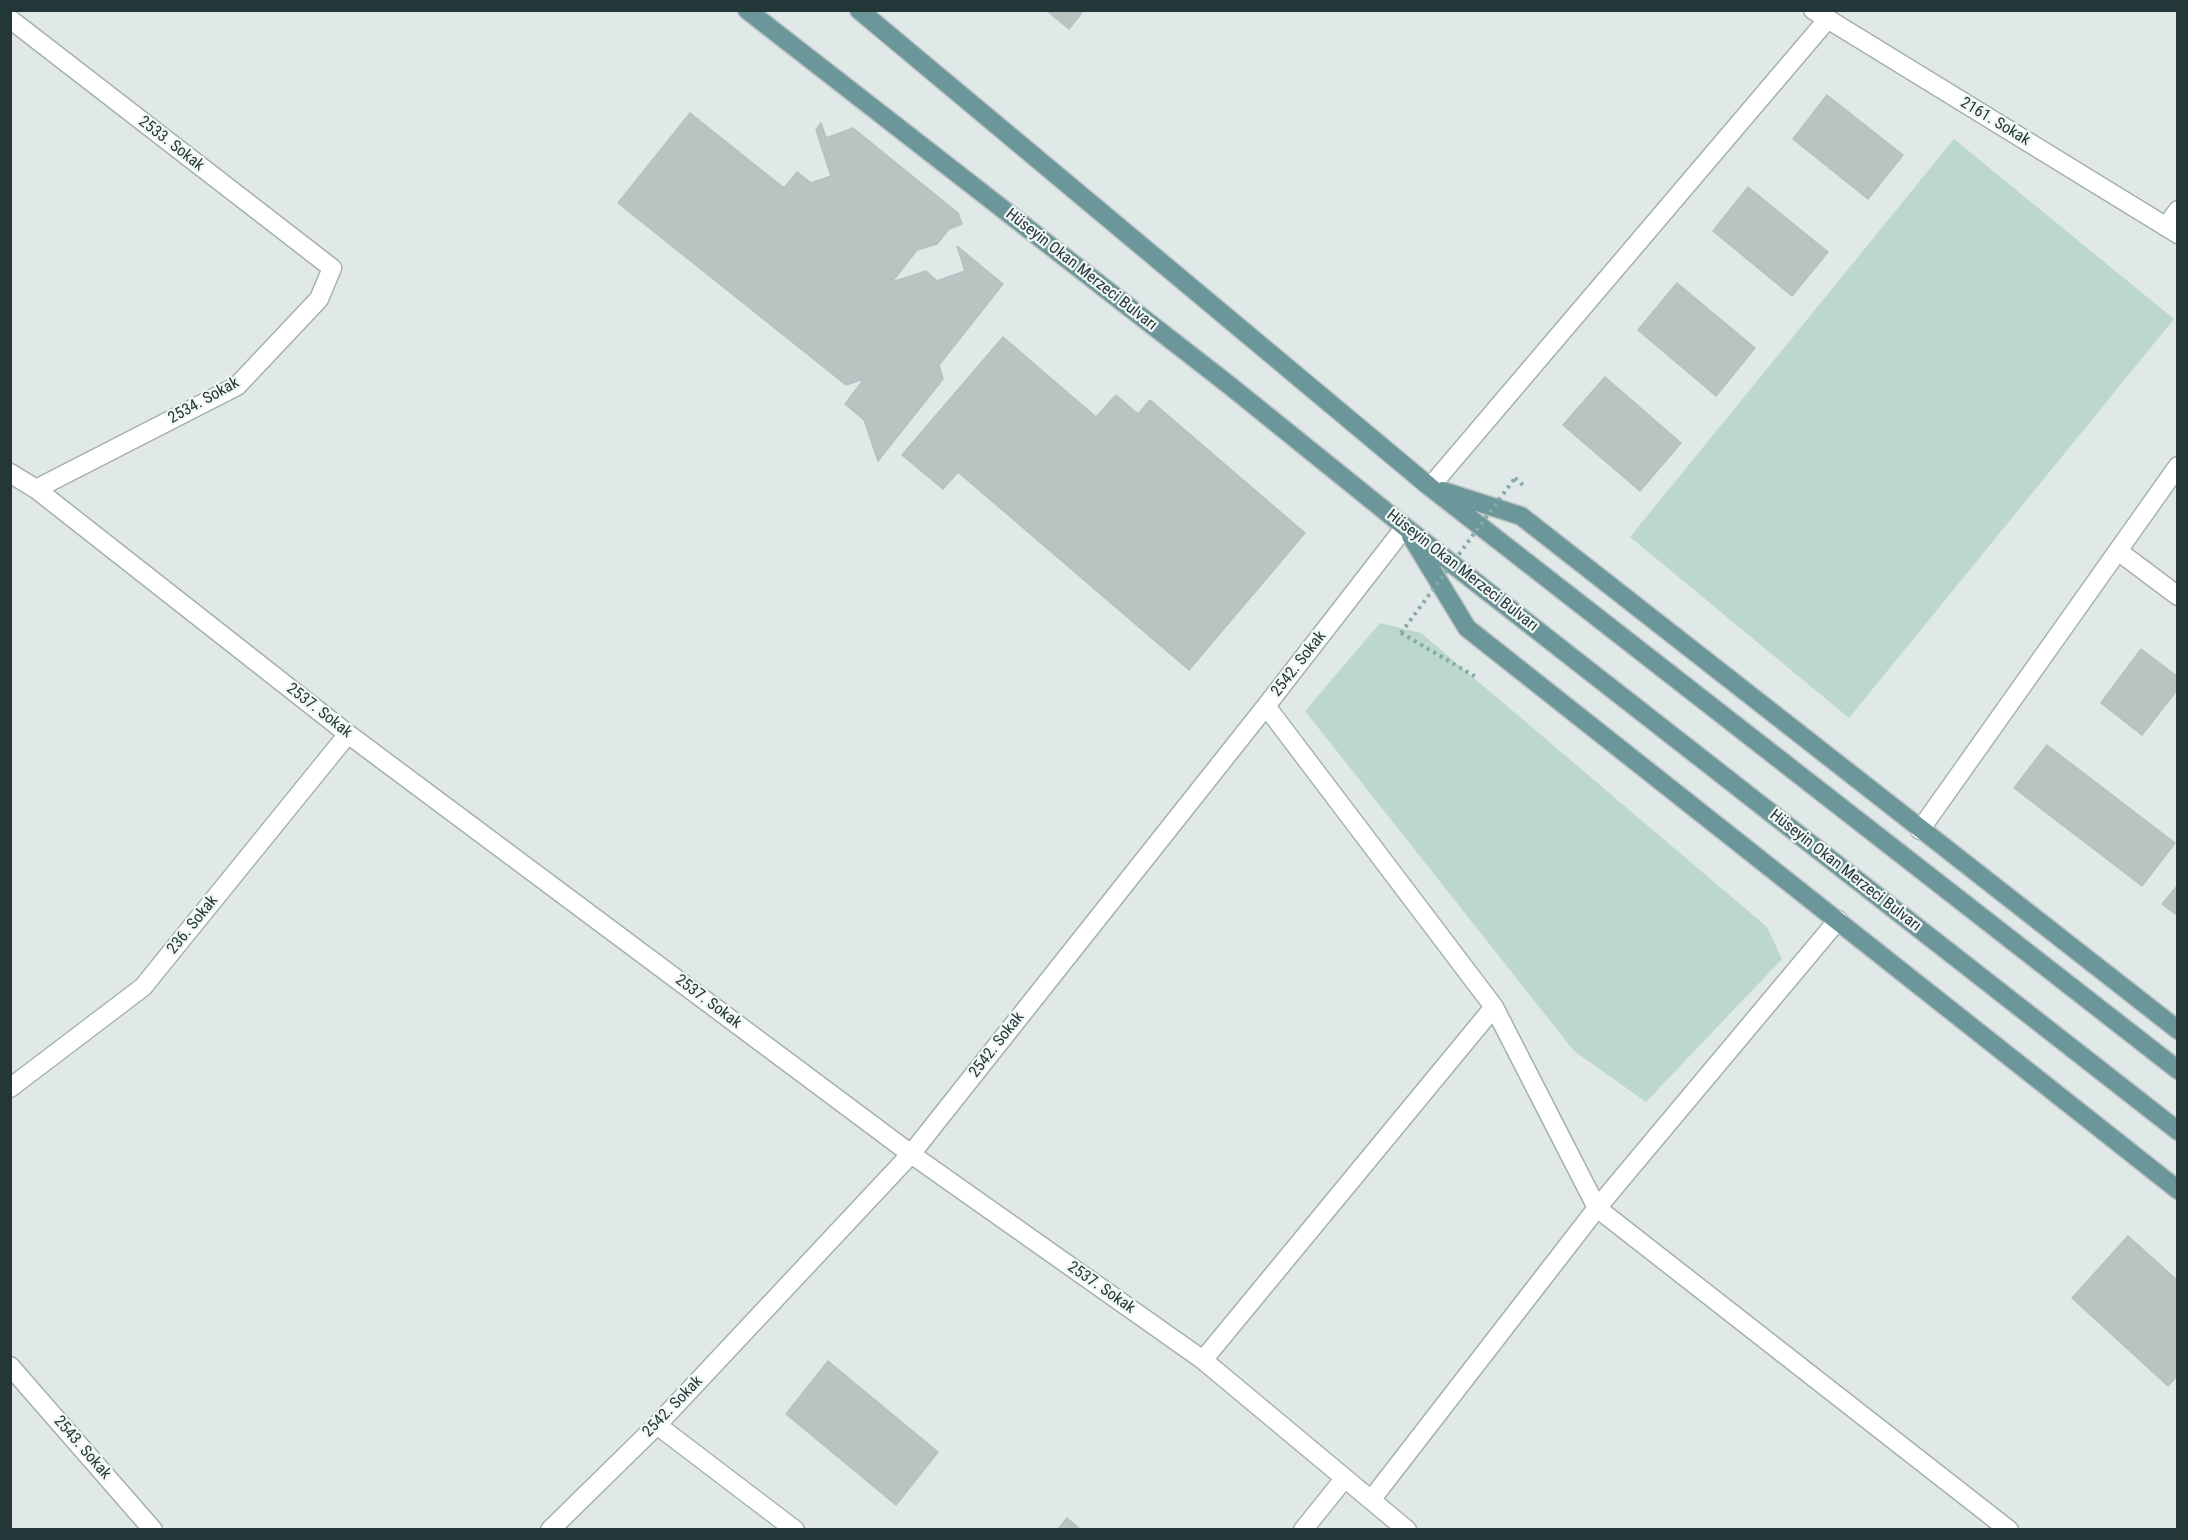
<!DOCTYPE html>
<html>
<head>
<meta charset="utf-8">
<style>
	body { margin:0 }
	#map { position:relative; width:2188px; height:1540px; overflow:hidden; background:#e1e9e8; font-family:"Roboto Condensed",sans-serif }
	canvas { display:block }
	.frame { position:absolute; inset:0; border:12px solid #243738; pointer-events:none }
</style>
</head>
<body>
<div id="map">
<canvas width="2188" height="1540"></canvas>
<div class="frame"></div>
</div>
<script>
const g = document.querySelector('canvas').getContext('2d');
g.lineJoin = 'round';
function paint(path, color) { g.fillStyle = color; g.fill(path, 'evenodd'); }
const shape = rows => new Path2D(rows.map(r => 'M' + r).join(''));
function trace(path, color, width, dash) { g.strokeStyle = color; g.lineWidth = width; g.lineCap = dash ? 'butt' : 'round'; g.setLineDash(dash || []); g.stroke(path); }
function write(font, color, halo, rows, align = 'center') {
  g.font = font + ' "Roboto Condensed",sans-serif'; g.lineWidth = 4.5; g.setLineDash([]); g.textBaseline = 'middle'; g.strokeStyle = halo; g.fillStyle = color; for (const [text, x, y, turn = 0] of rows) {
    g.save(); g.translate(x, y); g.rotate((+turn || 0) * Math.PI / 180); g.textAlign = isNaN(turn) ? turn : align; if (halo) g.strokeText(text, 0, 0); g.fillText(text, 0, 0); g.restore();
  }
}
paint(shape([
	[1954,139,2174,319,1849,718,1630,537],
	[1380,623,1421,633,1767,927,1782,959,1646,1102,1574,1051,1305,711]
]), '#bcd8cc');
const building = shape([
	[1046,10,1084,10,1069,29,1046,10],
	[1827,95,1903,155,1868,199,1793,139,1827,95],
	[690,113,784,188,797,172,811,183,831,176,816,130,821,123,826,138,853,128,958,213,962,224,949,229,937,244,917,250,892,282,926,271,937,281,965,271,957,246,1003,284,939,365,943,379,878,461,864,420,845,404,864,379,846,385,618,203,690,113],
	[1748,187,1828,252,1792,296,1713,231,1748,187],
	[1677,283,1755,348,1716,396,1638,330,1677,283],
	[1003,337,1096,417,1116,395,1138,414,1150,400,1305,533,1189,670,958,472,943,489,902,455,1003,337],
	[1605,377,1681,443,1640,491,1563,425,1605,377],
	[2141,649,2178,677,2178,689,2142,735,2101,703,2141,649],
	[2047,745,2175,843,2142,886,2014,788,2047,745],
	[2178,885,2178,916,2162,904,2178,885],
	[2128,1236,2178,1281,2178,1375,2168,1386,2072,1298,2128,1236],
	[828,1361,938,1452,896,1505,786,1414,828,1361],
	[1067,1518,1081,1530,1057,1530,1067,1518]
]);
paint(building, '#b7c4c2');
trace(building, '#b4c2c1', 1.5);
const minor = shape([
	[1813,10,2178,234],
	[10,19,332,268,319,299,237,386,36,489],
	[2166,227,2178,210],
	[10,473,36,489,348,734,911,1154,1203,1360,1407,1530],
	[1430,487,1827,20],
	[2118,551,2178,596],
	[1266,706,1494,1007,1597,1208,2009,1530],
	[1920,830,2178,466],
	[10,1088,143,987,348,734],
	[1203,1360,1494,1007],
	[10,1366,153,1530],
	[657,1425,795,1530],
	[1371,1500,1597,1208,1838,920],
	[550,1530,657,1425,911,1154,1266,706,1405,527],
	[1303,1530,1344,1479]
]);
const major = shape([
	[747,10,1229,385,1405,527,2178,1131],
	[859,10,1430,487,2178,1070],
	[1443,491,1521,516,2178,1030],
	[1411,536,1467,628,2178,1190]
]);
trace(minor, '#a5b0b0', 21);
trace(major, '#bdc3c3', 21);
trace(shape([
	[1515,478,1524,486],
	[1401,633,1476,677]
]), '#85a9a9', 4, [3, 4.5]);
trace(minor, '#fff', 18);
trace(major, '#6b979a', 18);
trace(shape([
	[1401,633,1515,478]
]), '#85a9a9', 4, [3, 4.5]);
write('16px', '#243738', '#f1f7f5', [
	["2161. Sokak",1995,122,31],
	["2533. Sokak",171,144,38],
	["Hüseyin Okan Merzeci Bulvarı",1081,270,38],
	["2534. Sokak",204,401,-29],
	["Hüseyin Okan Merzeci Bulvarı",1462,571,38],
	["2542. Sokak",1299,664,-52],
	["2537. Sokak",319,711,38],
	["Hüseyin Okan Merzeci Bulvarı",1845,871,38],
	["236. Sokak",193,925,-51],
	["2537. Sokak",708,1002,37],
	["2542. Sokak",997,1045,-52],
	["2537. Sokak",1101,1288,35],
	["2542. Sokak",673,1407,-46],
	["2543. Sokak",82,1448,49]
]);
</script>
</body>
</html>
